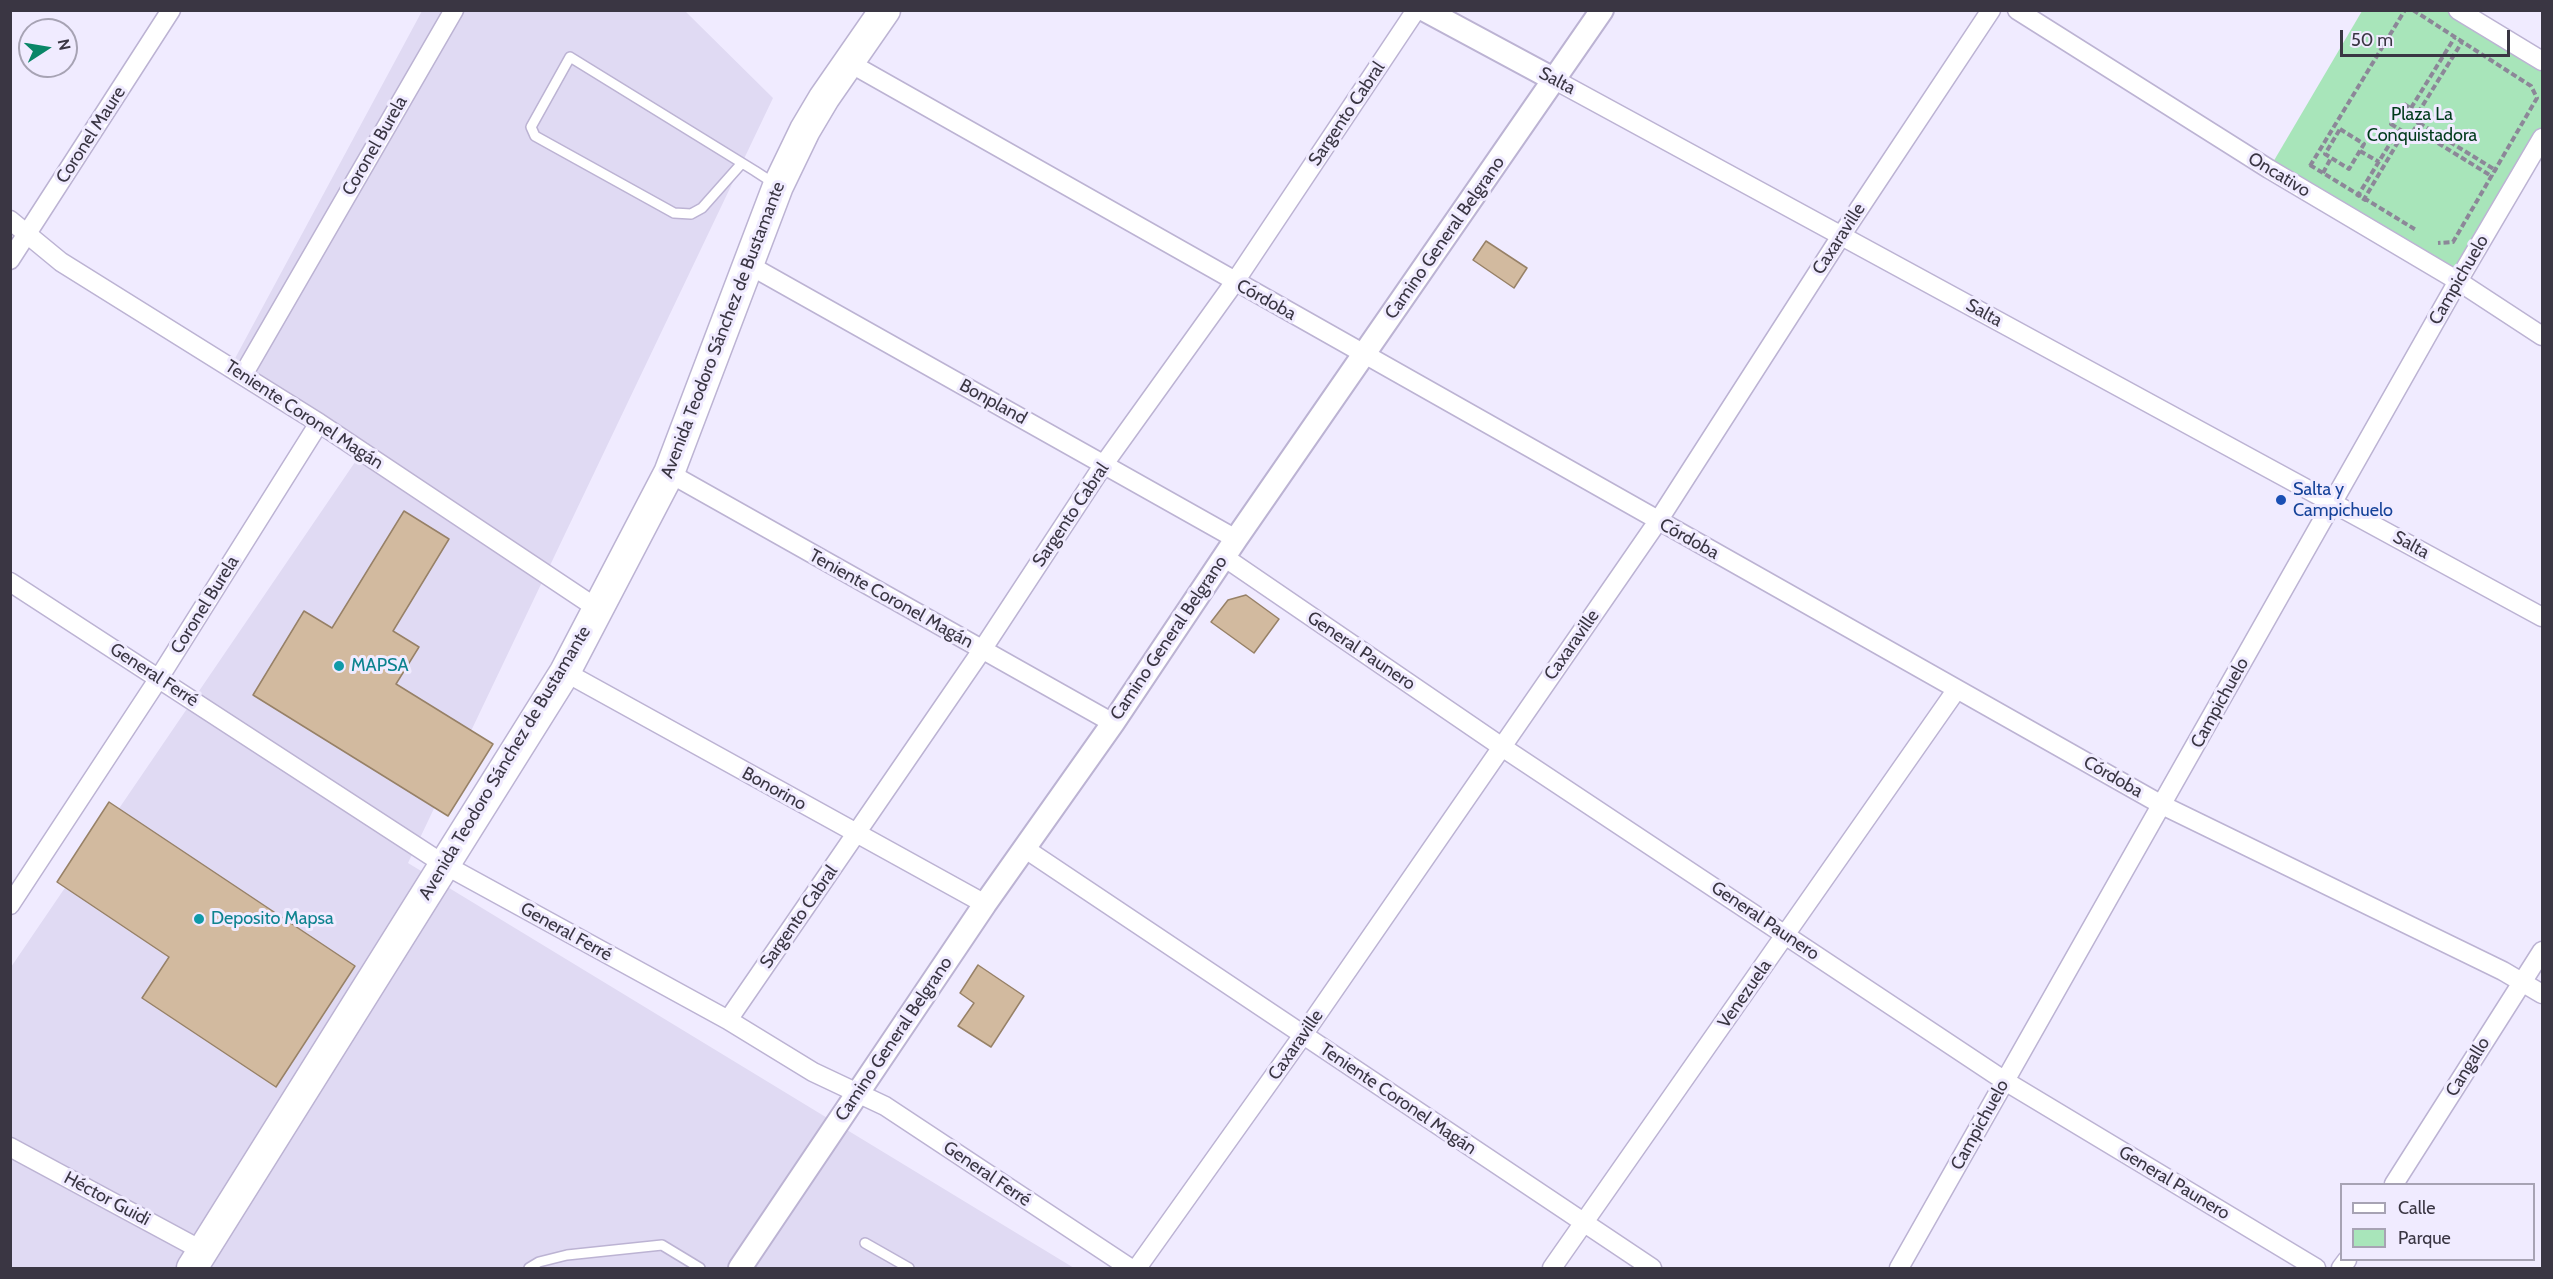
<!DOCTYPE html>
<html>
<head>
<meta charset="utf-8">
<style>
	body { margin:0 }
	#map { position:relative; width:2553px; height:1279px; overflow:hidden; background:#f0ebff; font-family:Cabin,sans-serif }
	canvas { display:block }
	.frame { position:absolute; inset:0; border:12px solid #3a3643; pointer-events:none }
	.legend { position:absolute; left:2340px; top:1183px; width:195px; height:78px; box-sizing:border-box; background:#f0ebff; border:2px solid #a7a3b4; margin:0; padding:8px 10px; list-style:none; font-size:18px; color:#3a3643 }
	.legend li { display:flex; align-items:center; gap:12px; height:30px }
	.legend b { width:30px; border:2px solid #a7a3b4 }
	.north { position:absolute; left:18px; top:18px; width:60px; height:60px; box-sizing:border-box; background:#f0ebff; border:2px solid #a7a3b4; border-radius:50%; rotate:78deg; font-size:16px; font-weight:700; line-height:24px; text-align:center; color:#3a3643 }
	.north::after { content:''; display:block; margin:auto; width:21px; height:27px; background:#0a8667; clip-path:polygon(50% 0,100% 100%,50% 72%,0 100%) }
	.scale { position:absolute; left:2340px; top:30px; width:170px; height:27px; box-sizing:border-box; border:3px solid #3a3643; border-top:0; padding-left:8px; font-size:18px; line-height:21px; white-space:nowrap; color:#3a3643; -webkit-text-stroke:4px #f0ebff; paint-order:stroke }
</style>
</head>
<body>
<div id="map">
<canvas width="2553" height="1279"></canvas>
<div class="frame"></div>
<ul class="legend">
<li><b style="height:8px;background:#fff"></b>Calle</li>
<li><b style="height:16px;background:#a8e5ba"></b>Parque</li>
</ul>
<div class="north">N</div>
<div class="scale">50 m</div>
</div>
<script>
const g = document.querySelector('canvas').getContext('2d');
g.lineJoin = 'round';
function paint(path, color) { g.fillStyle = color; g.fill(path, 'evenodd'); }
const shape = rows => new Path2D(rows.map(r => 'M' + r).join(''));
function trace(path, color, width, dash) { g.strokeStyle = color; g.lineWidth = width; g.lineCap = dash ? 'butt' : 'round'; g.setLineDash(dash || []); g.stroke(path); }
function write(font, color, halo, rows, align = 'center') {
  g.font = font + ' Cabin,sans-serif'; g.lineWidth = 6; g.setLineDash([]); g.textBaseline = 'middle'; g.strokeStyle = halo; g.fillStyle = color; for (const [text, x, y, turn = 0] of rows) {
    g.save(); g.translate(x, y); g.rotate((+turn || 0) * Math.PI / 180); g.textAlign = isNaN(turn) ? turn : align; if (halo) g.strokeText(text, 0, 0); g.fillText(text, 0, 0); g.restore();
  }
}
paint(shape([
	[422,11,685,11,773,98,408,863,1074,1268,11,1268,11,967,368,443,225,377]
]), '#e0daf3');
paint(shape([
	[2362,11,2458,11,2542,61,2542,138,2458,281,2269,169]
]), '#a8e5ba');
const building = shape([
	[1486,241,1527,268,1514,288,1473,260,1486,241],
	[404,511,449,539,393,631,419,647,396,684,493,744,448,816,253,695,304,611,332,628,404,511],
	[1246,595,1279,619,1254,653,1211,622,1228,600,1246,595],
	[109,802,355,966,276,1087,142,998,169,957,57,882,109,802],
	[978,965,1024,996,991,1047,958,1026,974,1003,960,993,978,965]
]);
paint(building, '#d2ba9f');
trace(building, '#978167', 1.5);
const service = shape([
	[742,163,702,208,691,214,674,213,535,136,531,127,570,57,742,163,755,171,775,184],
	[865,1243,909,1268],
	[529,1268,539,1262,567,1255,662,1245,700,1268]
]);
const minor = shape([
	[2017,10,2269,169,2458,281,2542,336],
	[2458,10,2542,61],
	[848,62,2162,805,2503,971,2542,994],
	[1555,80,2542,617],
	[10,220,61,262,319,423,598,609],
	[10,260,171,10],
	[749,265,1236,539],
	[243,375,454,10],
	[669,473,1113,723],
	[1224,557,1502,747,2005,1081,2316,1268],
	[10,582,445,865,728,1020,813,1072,885,1106,1130,1268],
	[565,672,985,904],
	[1024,848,1652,1268],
	[10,905,159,678,319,423],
	[728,1020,982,650,1104,464,1234,283,1416,10],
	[10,1147,203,1251],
	[2394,1184,2542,951],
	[1137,1268,1303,1035,1658,521,1841,236,1991,10],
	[1552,1268,1957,689],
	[1899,1268,2458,281,2542,138],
	[2341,1268,2347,1260]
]);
const tertiary = shape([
	[1425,10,1555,80],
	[740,1268,985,904,1113,723,1236,539,1602,10]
]);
const primary = shape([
	[192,1268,565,672,669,473,778,186,805,130,824,98,885,10]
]);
trace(service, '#bcb3d3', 12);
trace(minor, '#bcb3d3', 21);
trace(tertiary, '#bcb3d3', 26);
trace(primary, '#bcb3d3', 33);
trace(shape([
	[2413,10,2531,86,2537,98,2453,242,2438,243],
	[2404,104,2423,116,2410,136,2391,124,2404,104],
	[2411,108,2455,37],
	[2418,113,2462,42],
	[2419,123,2497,171],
	[2340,129,2364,144,2349,169,2325,154,2340,129],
	[2415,129,2493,177],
	[2360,151,2379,162],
	[2310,165,2416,230],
	[2310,166,2405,10],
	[2323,173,2331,158],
	[2357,197,2399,129],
	[2363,201,2404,132]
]), '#8c8798', 4, [6, 3]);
trace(service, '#fff', 9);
trace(minor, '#fff', 18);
trace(tertiary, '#fff', 22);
trace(primary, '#fff', 30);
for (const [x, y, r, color] of [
	[2281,500,6,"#1a4fb4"],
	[339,666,6,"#0f9aa8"],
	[199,919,6,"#0f9aa8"]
]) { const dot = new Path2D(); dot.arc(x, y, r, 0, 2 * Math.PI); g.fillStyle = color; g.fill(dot); trace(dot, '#f0ebff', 2); }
write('18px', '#3a3643', '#f0ebff', [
	["Salta",1557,81,28],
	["Sargento Cabral",1347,114,-56],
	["Coronel Maure",91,135,-57],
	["Coronel Burela",375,146,-60],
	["Oncativo",2279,175,31],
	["Camino General Belgrano",1445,238,-55],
	["Caxaraville",1839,239,-57],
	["Campichuelo",2459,280,-60],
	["Córdoba",1266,300,29],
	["Salta",1984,313,29],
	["Avenida Teodoro Sánchez de Bustamante",723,330,-69],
	["Bonpland",993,402,29],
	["Teniente Coronel Magán",304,415,33],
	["Sargento Cabral",1071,515,-56],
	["Córdoba",1689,539,29],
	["Salta",2411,545,29],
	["Teniente Coronel Magán",891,599,29],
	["Coronel Burela",205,605,-58],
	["Camino General Belgrano",1169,638,-56],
	["Caxaraville",1572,645,-55],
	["General Paunero",1361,651,34],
	["General Ferré",154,675,33],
	["Campichuelo",2220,703,-61],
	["Avenida Teodoro Sánchez de Bustamante",505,763,-59],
	["Córdoba",2113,777,30],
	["Bonorino",774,789,29],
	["Sargento Cabral",799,917,-55],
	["General Paunero",1765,921,34],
	["General Ferré",566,932,29],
	["Venezuela",1745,994,-55],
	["Camino General Belgrano",894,1039,-56],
	["Caxaraville",1296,1045,-55],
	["Cangallo",2468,1067,-58],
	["Teniente Coronel Magán",1398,1099,34],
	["Campichuelo",1980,1125,-61],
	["General Ferré",987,1174,34],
	["General Paunero",2174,1183,31],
	["Héctor Guidi",107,1199,28]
]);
write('18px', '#003b1b', '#f0ebff', [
	["Plaza La",2422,115],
	["Conquistadora",2422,136]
]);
write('18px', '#164399', '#f0ebff', [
	["Salta y",2293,490],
	["Campichuelo",2293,511]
], 'left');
write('18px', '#0d838f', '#f0ebff', [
	["MAPSA",351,666],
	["Deposito Mapsa",211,919]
], 'left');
</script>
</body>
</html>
